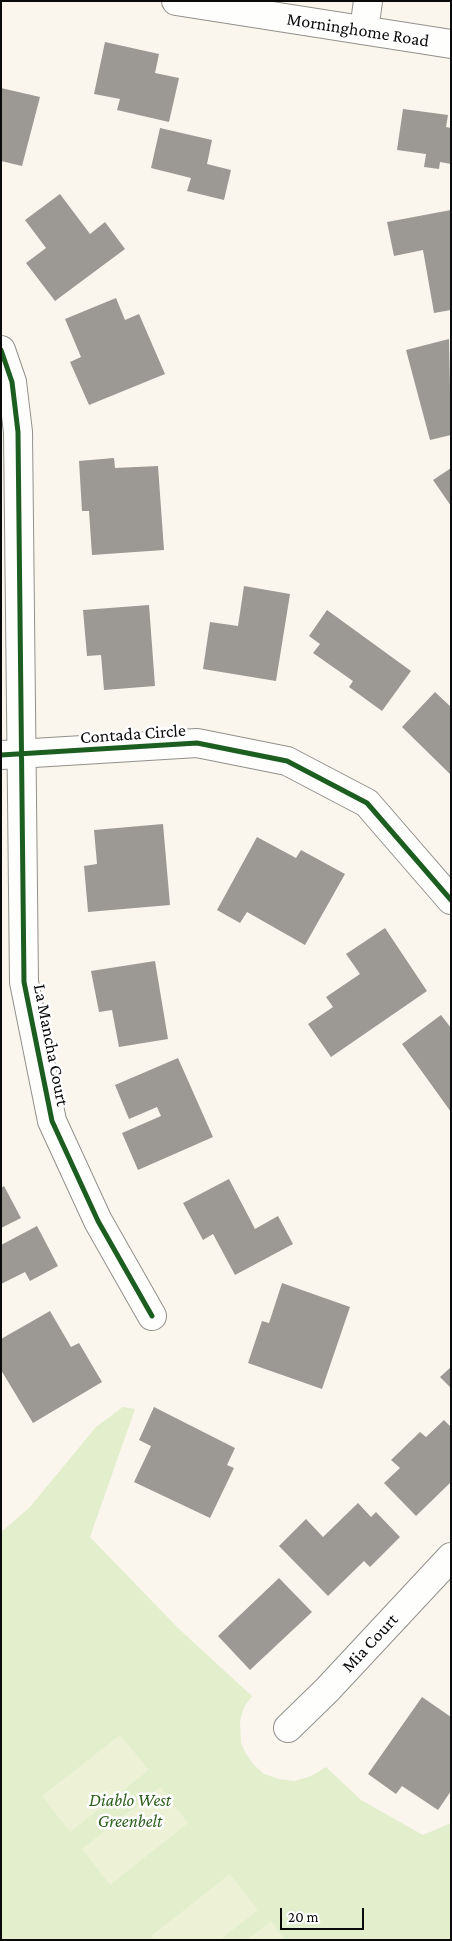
<!DOCTYPE html>
<html>
<head>
<meta charset="utf-8">
<style>
	body { margin:0 }
	#map { position:relative; width:452px; height:1941px; overflow:hidden; background:#faf6ed; font-family:"Crimson Pro",serif }
	canvas { display:block }
	.frame { position:absolute; inset:0; border:2px solid #0a0a0a; pointer-events:none }
	.scale { position:absolute; left:280px; top:1908px; width:84px; height:22px; box-sizing:border-box; border:2px solid #0a0a0a; border-top:0; padding-left:6px; font-size:15px; line-height:18px; white-space:nowrap; color:#0a0a0a; -webkit-text-stroke:4px #fff; paint-order:stroke }
</style>
</head>
<body>
<div id="map">
<canvas width="452" height="1941"></canvas>
<div class="frame"></div>
<div class="scale">20 m</div>
</div>
<script>
const g = document.querySelector('canvas').getContext('2d');
g.lineJoin = 'round';
function paint(path, color) { g.fillStyle = color; g.fill(path, 'evenodd'); }
const shape = rows => new Path2D(rows.map(r => 'M' + r).join(''));
function trace(path, color, width, dash) { g.strokeStyle = color; g.lineWidth = width; g.lineCap = dash ? 'butt' : 'round'; g.setLineDash(dash || []); g.stroke(path); }
function write(font, color, halo, rows, align = 'center') {
  g.font = font + ' "Crimson Pro",serif'; g.lineWidth = 5; g.setLineDash([]); g.textBaseline = 'middle'; g.strokeStyle = halo; g.fillStyle = color; for (const [text, x, y, turn = 0] of rows) {
    g.save(); g.translate(x, y); g.rotate((+turn || 0) * Math.PI / 180); g.textAlign = isNaN(turn) ? turn : align; if (halo) g.strokeText(text, 0, 0); g.fillText(text, 0, 0); g.restore();
  }
}
paint(shape([
	[123,1407,135,1409,90,1537,178,1628,252,1696,244,1707,240,1721,241,1743,246,1754,254,1765,264,1774,279,1779,295,1781,311,1776,326,1767,361,1800,423,1835,451,1823,450,1940,1,1940,1,1532,29,1508,96,1427]
]), '#e3eecd');
paint(shape([
	[120,1735,149,1770,70,1832,42,1796],
	[160,1787,188,1823,110,1885,82,1849],
	[230,1874,258,1910,220,1940,155,1940,151,1936],
	[271,1921,285,1940,247,1940]
]), '#edf2d7');
paint(shape([
	[105,42,159,54,155,73,179,78,169,122,117,110,120,99,94,94],
	[1,88,40,97,22,166,1,161],
	[403,109,448,115,446,127,451,128,451,164,440,162,439,169,424,167,426,154,397,150],
	[160,128,212,140,207,164,231,170,224,200,187,191,191,178,151,168],
	[60,194,90,234,105,222,125,249,55,301,26,263,46,248,25,220],
	[451,210,451,310,434,313,423,250,394,256,387,222],
	[116,298,125,320,139,314,165,374,89,405,70,362,81,357,65,319],
	[449,339,451,435,430,440,406,350],
	[114,458,115,468,158,466,164,550,92,555,89,511,82,511,79,461],
	[451,468,451,506,433,480],
	[244,586,290,594,276,681,203,669,210,622,238,626],
	[149,605,155,686,104,690,101,655,87,656,83,610],
	[327,610,411,671,382,711,349,687,353,681,313,653,320,644,309,636],
	[435,692,451,707,451,775,402,727],
	[163,824,170,905,88,912,84,866,97,864,94,830],
	[257,837,296,858,301,850,345,874,305,945,247,912,240,923,217,910],
	[385,928,427,991,331,1057,308,1024,333,1007,326,997,360,974,346,954],
	[155,961,168,1039,119,1047,112,1010,99,1012,91,971],
	[441,1015,451,1028,451,1112,402,1044],
	[178,1058,213,1137,138,1170,122,1133,161,1116,157,1107,129,1119,115,1085],
	[229,1179,255,1229,278,1216,293,1244,235,1275,213,1234,203,1240,183,1203],
	[4,1186,21,1218,1,1228,1,1188],
	[37,1226,58,1266,30,1281,25,1272,1,1284,1,1245],
	[282,1283,350,1307,322,1389,248,1363,262,1321,269,1323],
	[50,1311,71,1347,79,1343,102,1382,33,1423,1,1370,1,1339],
	[451,1367,451,1388,440,1377],
	[154,1407,235,1448,227,1465,234,1468,210,1518,134,1482,151,1446,139,1440],
	[444,1420,451,1427,451,1482,416,1516,384,1483,400,1468,391,1460,420,1432,426,1437],
	[358,1503,371,1517,376,1512,400,1537,370,1567,364,1561,328,1596,279,1546,306,1519,323,1537],
	[279,1578,312,1612,250,1670,218,1636],
	[422,1697,451,1717,451,1791,438,1810,402,1786,396,1794,368,1774]
]), '#9c9894');
const minor = shape([
	[176,1,451,44],
	[364,30,368,1],
	[1,350,12,382,18,432,24,982,52,1121,98,1221,152,1316],
	[1,755,197,743,287,761,367,803,451,900],
	[288,1728,327,1690,451,1557]
]);
trace(minor, '#92908c', 30);
trace(minor, '#fefefc', 28);
trace(shape([
	[1,350,12,382,18,432,24,982,52,1121,98,1221,152,1316],
	[1,755,197,743,287,761,367,803,451,900]
]), '#1b5e20', 5);
write('18px', '#0a0a0a', '#fff', [
	["Morninghome Road",358,30,9],
	["Contada Circle",133,734,-4],
	["La Mancha Court",51,1045,79],
	["Mia Court",370,1643,-47]
]);
write('italic 18px', '#2d601d', '#fff', [
	["Diablo West",130,1800],
	["Greenbelt",130,1821]
]);
</script>
</body>
</html>
